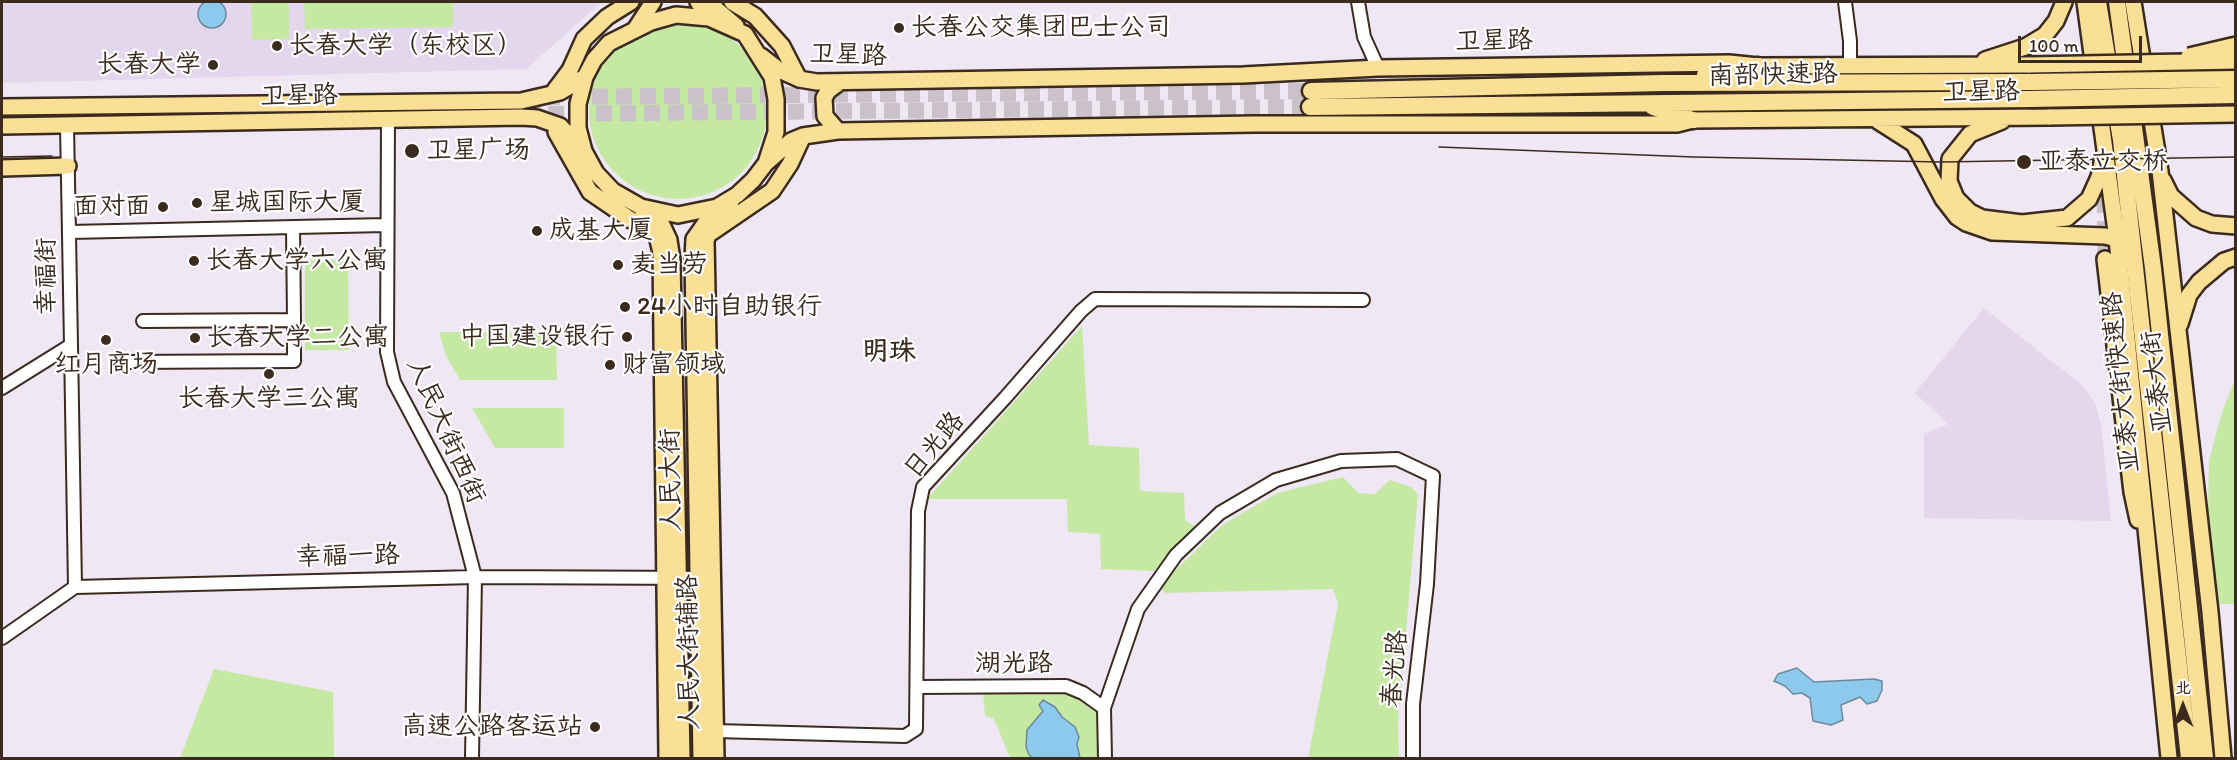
<!DOCTYPE html>
<html>
<head>
<meta charset="utf-8">
<style>
	body { margin:0 }
	#map { position:relative; width:2237px; height:760px; overflow:hidden; background:#efe7f4; font-family:Itim,"LXGW WenKai TC",sans-serif }
	canvas { display:block }
	.frame { position:absolute; inset:0; border:3px solid #3b2a1e; pointer-events:none }
	.north { position:absolute; left:2153px; top:676px; width:60px; height:60px; -webkit-text-stroke:4px #fff; paint-order:stroke; rotate:0deg; font-size:16px; font-weight:700; line-height:24px; text-align:center; color:#3b2a1e }
	.north::after { content:''; display:block; margin:auto; width:21px; height:27px; background:#3b2a1e; clip-path:polygon(50% 0,100% 100%,50% 72%,0 100%) }
	.scale { position:absolute; left:2018px; top:36px; width:124px; height:27px; box-sizing:border-box; border:3px solid #3b2a1e; border-top:0; padding-left:8px; font-size:18px; line-height:21px; white-space:nowrap; color:#3b2a1e; -webkit-text-stroke:4px #fff; paint-order:stroke }
</style>
</head>
<body>
<div id="map">
<canvas width="2237" height="760"></canvas>
<div class="frame"></div>
<div class="north">北</div>
<div class="scale">100 m</div>
</div>
<script>
const g = document.querySelector('canvas').getContext('2d');
g.lineJoin = 'round';
function paint(path, color) { g.fillStyle = color; g.fill(path, 'evenodd'); }
const shape = rows => new Path2D(rows.map(r => 'M' + r).join(''));
function trace(path, color, width, dash) { g.strokeStyle = color; g.lineWidth = width; g.lineCap = dash ? 'butt' : 'round'; g.setLineDash(dash || []); g.stroke(path); }
function write(font, color, halo, rows, align = 'center') {
  g.font = font + ' Itim,"LXGW WenKai TC",sans-serif'; g.lineWidth = 4.5; g.setLineDash([]); g.textBaseline = 'middle'; g.strokeStyle = halo; g.fillStyle = color; for (const [text, x, y, turn = 0] of rows) {
    g.save(); g.translate(x, y); g.rotate((+turn || 0) * Math.PI / 180); g.textAlign = isNaN(turn) ? turn : align; if (halo) g.strokeText(text, 0, 0); g.fillText(text, 0, 0); g.restore();
  }
}
paint(shape([
	[2,2,602,2,526,69,2,83],
	[1984,308,2083,386,2096,405,2101,426,2111,521,1924,518,1924,434,1948,424,1915,393]
]), '#e4d6ed');
paint(shape([
	[251,2,289,2,289,39,252,40],
	[304,2,453,2,453,27,305,29],
	'589 110a89 89 0 1 1 178 0a89 89 0 1 1-178 0Z',
	[305,260,348,260,349,350,305,350],
	[1082,326,1089,445,1139,448,1140,491,1184,493,1185,520,1195,527,1154,571,1101,569,1100,534,1068,532,1067,499,927,499],
	[439,332,556,333,557,380,460,380,446,356],
	[2235,380,2235,604,2219,604,2208,513,2209,460,2222,412],
	[472,408,564,408,564,448,495,448],
	[1343,477,1358,493,1375,494,1390,480,1411,487,1418,494,1398,723,1399,758,1308,758,1338,604,1333,589,1166,593,1158,587,1222,525,1277,493],
	[214,669,333,692,334,758,180,758],
	[983,692,1062,692,1077,698,1099,715,1099,758,1010,758,997,726,993,718,985,716]
]), '#c5e9a3');
const water = shape([
	'198 14a14 14 0 1 1 28 0a14 14 0 1 1-28 0Z',
	[1797,668,1814,682,1874,679,1882,681,1882,690,1877,701,1867,704,1860,697,1841,705,1843,720,1831,725,1813,721,1810,698,1802,693,1793,694,1785,686,1774,681,1778,674,1797,668],
	[1043,700,1055,707,1062,717,1075,727,1079,737,1077,744,1080,758,1033,758,1029,755,1026,747,1027,730,1043,711,1039,705,1043,700]
]);
paint(water, '#8cc9ed');
trace(water, '#6c899a', 1.5);
trace(shape([
	[2105,259,2104,176,2113,139,2120,122]
]), '#cbc1c9', 15, [15, 8]);
trace(shape([
	[544,97,1311,91],
	[524,114,1310,107],
	[2,118,103,117]
]), '#cbc1c9', 16, [16, 8]);
const minor = shape([
	[1358,2,1364,37,1378,68],
	[1845,2,1850,41,1850,66],
	[388,119,387,352,394,382,453,493,475,577,472,758],
	[70,232,385,225],
	[143,321,294,320,293,228],
	[71,345,75,587],
	[127,362,294,361,294,320],
	[2,388,71,345,67,125],
	[2,638,75,587,475,577,707,578],
	[917,687,1066,686,1083,693,1104,708],
	[715,731,905,736,916,729,918,511,923,487,1005,398,1081,311,1095,299,1363,300],
	[1105,758,1104,708,1138,609,1176,555,1220,513,1276,480,1341,461,1397,459,1433,476,1427,584,1413,704,1413,758]
]);
const major = shape([
	[698,2,709,18],
	[712,2,716,9,736,26],
	[732,2,755,16,782,46,799,79],
	[2085,2,2117,239,2169,758],
	[2133,2,2160,171,2210,612,2223,758],
	[676,15,709,18,745,34,772,77,776,99,776,132,766,163,753,180,737,195,717,207,678,215,641,207,613,191,596,173,584,151,578,128,578,104,585,77,594,60,609,43,651,22,676,15],
	[636,28,653,2],
	[761,56,779,70,799,79,817,82,1243,75,1378,68,1729,63,1758,66,2030,65],
	[1985,60,2025,47,2045,35,2056,21,2064,2],
	[555,90,570,70,584,39,607,17,631,2],
	[2,107,521,101,560,92,585,77],
	[1878,121,1914,144,1943,199,1957,217,1966,223,1992,232,2105,236,2117,239],
	[2002,121,1970,134,1950,159,1949,181,1956,198,1970,212,1982,218,2022,223,2067,218,2089,199,2099,177,2103,158],
	[2,126,521,117,537,118,560,126,583,150],
	[838,131,825,116,824,98,828,91,840,82],
	[556,132,590,192,631,220,651,226],
	[766,163,791,141,803,136,838,131,1254,124,1677,124,1693,120,2050,117],
	[2,168,68,166],
	[2163,180,2171,196,2196,218,2212,224,2236,226],
	[641,207,657,235,661,253,667,758],
	[656,212,669,240,672,260,682,758],
	[712,232,772,191,790,164,803,136],
	[2105,259,2132,492,2138,520],
	[2180,324,2189,295,2199,282,2224,261,2236,257],
	[701,758,693,258,694,239,711,215],
	[716,758,706,240,713,225,731,202]
]);
const highway = shape([
	[2098,2,2121,140,2189,758],
	[2117,2,2153,268,2205,758],
	[1705,75,1758,66],
	[1311,91,1663,83,2031,82],
	[1310,107,2030,99],
	[1653,107,1693,120]
]);
trace(minor, '#3b2a1e', 16);
trace(major, '#3b2a1e', 20);
trace(highway, '#3b2a1e', 21);
trace(minor, '#fff', 12);
trace(major, '#fadf96', 15);
trace(highway, '#fadf96', 16);
trace(shape([
	[1439,147,1694,157,1941,162,2236,157],
	[2,157,52,156]
]), '#3b2a1e', 1.5);
const majorBridge = shape([
	[2189,56,2236,45],
	[2030,65,2236,61],
	[2050,117,2236,114]
]);
const highwayBridge = shape([
	[2031,82,2236,79],
	[2030,99,2236,95]
]);
trace(majorBridge, '#3b2a1e', 20, []);
trace(highwayBridge, '#3b2a1e', 21, []);
trace(majorBridge, '#fadf96', 15);
trace(highwayBridge, '#fadf96', 16);
for (const [x, y, r, color] of [
	[899,28,6,"#3b2a1e"],
	[277,46,6,"#3b2a1e"],
	[213,65,6,"#3b2a1e"],
	[412,151,8,"#3b2a1e"],
	[2024,162,8,"#3b2a1e"],
	[197,203,6,"#3b2a1e"],
	[163,207,6,"#3b2a1e"],
	[537,231,6,"#3b2a1e"],
	[194,261,6,"#3b2a1e"],
	[618,265,6,"#3b2a1e"],
	[625,307,6,"#3b2a1e"],
	[627,337,6,"#3b2a1e"],
	[195,338,6,"#3b2a1e"],
	[106,340,6,"#3b2a1e"],
	[610,365,6,"#3b2a1e"],
	[269,374,6,"#3b2a1e"],
	[595,727,6,"#3b2a1e"]
]) { const dot = new Path2D(); dot.arc(x, y, r, 0, 2 * Math.PI); g.fillStyle = color; g.fill(dot); trace(dot, '#fff', 2); }
write('26px', '#3b2a1e', '#fff', [
	["长春公交集团巴士公司",911,28],
	["长春大学（东校区）",289,46],
	["长春大学",201,65,"right"],
	["卫星广场",426,151],
	["亚泰立交桥",2038,162],
	["星城国际大厦",209,203],
	["面对面",151,207,"right"],
	["成基大厦",549,231],
	["长春大学六公寓",206,261],
	["麦当劳",630,265],
	["24小时自助银行",637,307],
	["中国建设银行",615,337,"right"],
	["长春大学二公寓",207,338],
	["红月商场",106,365,"center"],
	["财富领域",622,365],
	["长春大学三公寓",269,399,"center"],
	["高速公路客运站",583,727,"right"]
], 'left');
write('26px', '#3b2a1e', '#fff', [
	["卫星路",1494,42,-1],
	["卫星路",848,56,2],
	["南部快速路",1773,76,-1],
	["卫星路",1981,93,-1],
	["卫星路",299,97,-1],
	["幸福街",47,276,-90],
	["亚泰大街快速路",2122,382,-96],
	["亚泰大街",2158,382,-97],
	["人民大街西街",445,431,66],
	["日光路",935,446,-50],
	["人民大街",672,480,-91],
	["幸福一路",348,557,-1],
	["人民大街辅路",690,652,-91],
	["湖光路",1014,664],
	["春光路",1396,669,-85]
]);
write('bold 27px', '#3b2a1e', '#fff', [
	["明珠",889,352]
]);
</script>
</body>
</html>
